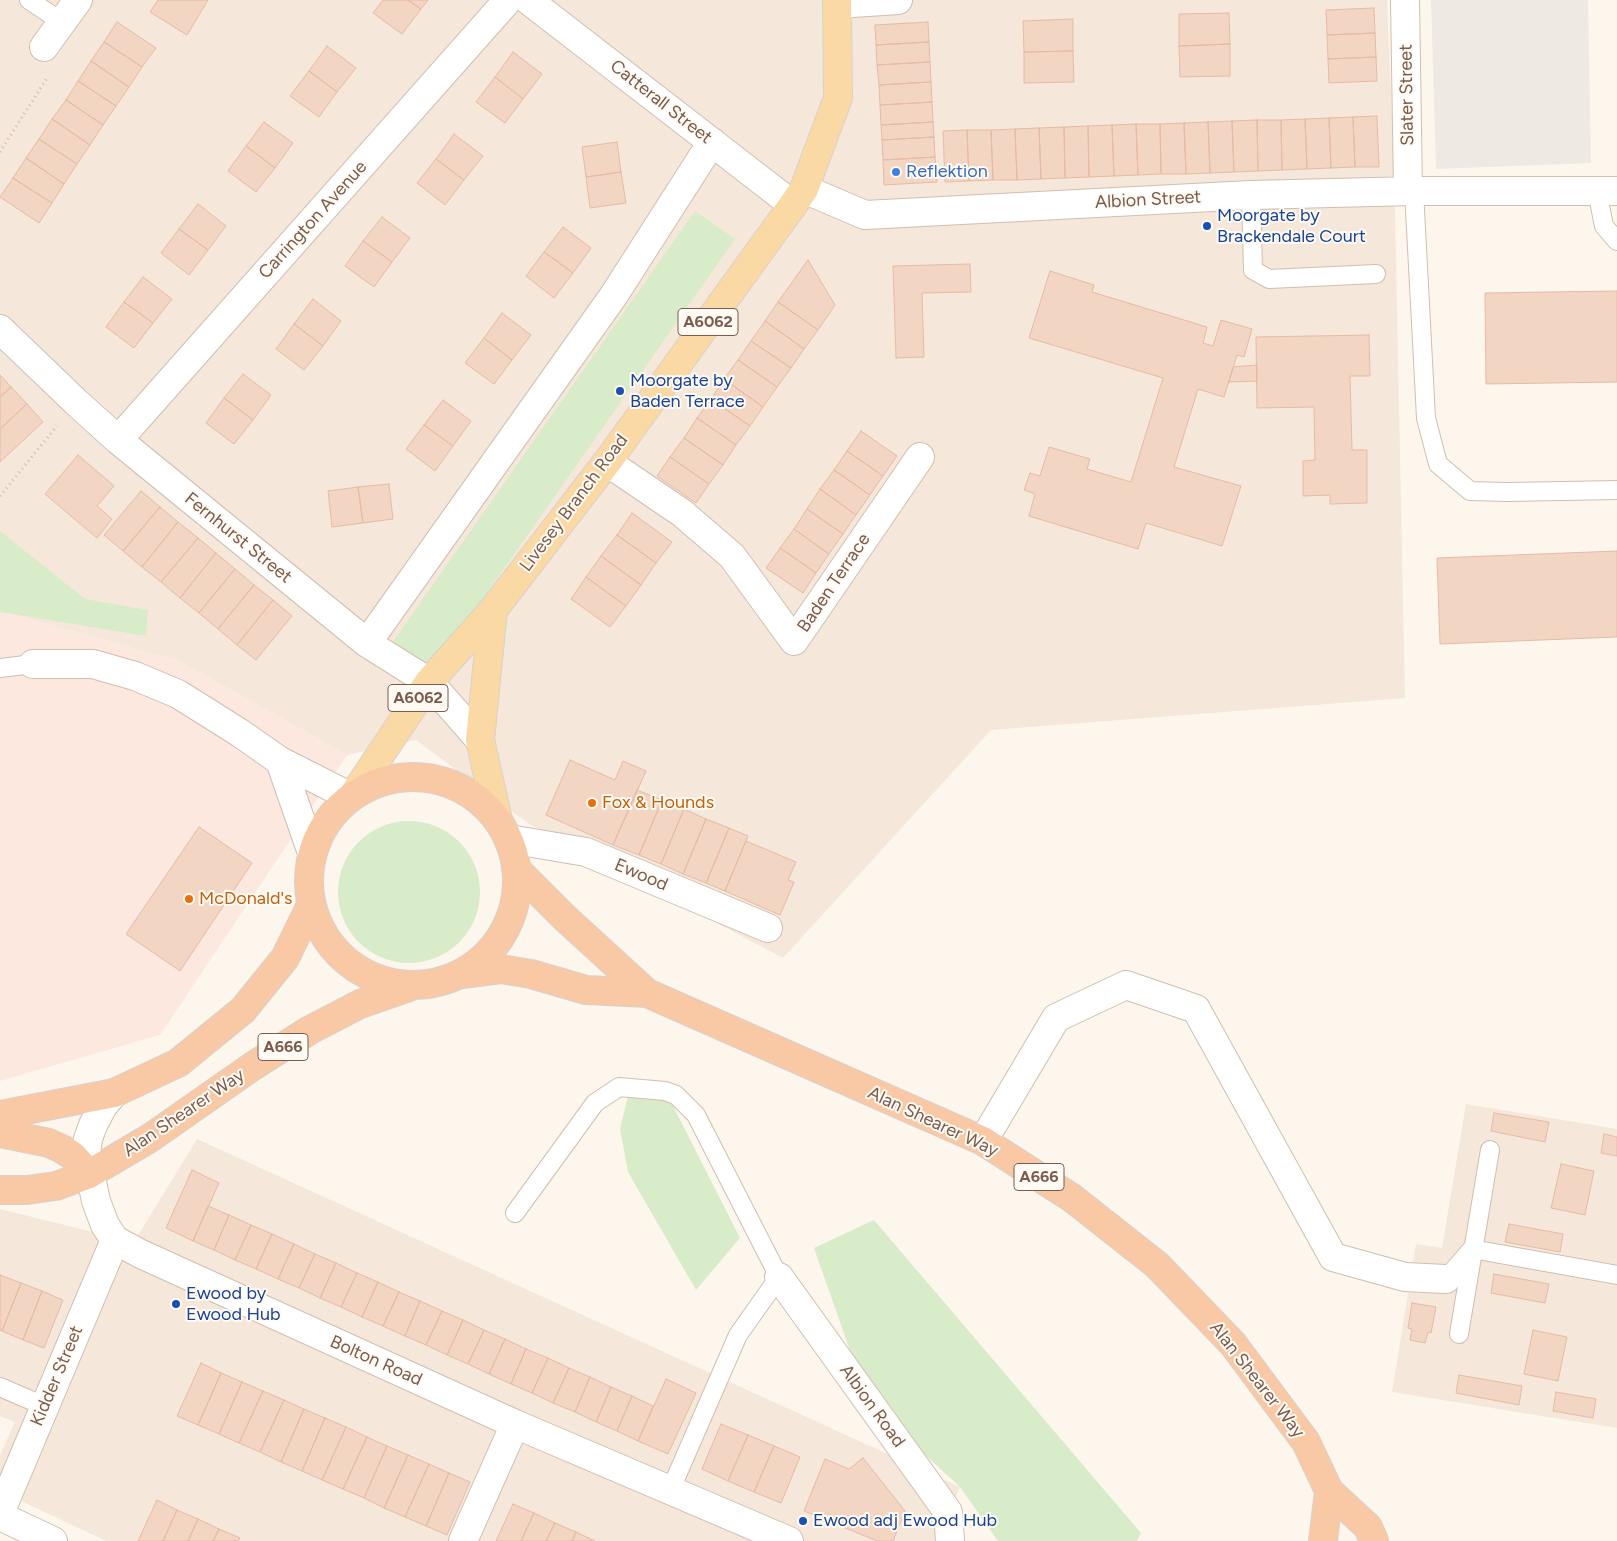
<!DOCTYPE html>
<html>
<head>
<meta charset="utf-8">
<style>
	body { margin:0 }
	canvas { display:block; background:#fdf6ec }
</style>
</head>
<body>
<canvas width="1617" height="1541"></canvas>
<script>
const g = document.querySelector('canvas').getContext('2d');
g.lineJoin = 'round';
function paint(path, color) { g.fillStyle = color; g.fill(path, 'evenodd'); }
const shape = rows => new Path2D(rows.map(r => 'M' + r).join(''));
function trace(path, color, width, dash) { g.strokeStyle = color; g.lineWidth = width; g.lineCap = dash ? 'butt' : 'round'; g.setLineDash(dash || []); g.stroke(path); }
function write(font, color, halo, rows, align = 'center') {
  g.font = font + ' Figtree,sans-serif'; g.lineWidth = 4; g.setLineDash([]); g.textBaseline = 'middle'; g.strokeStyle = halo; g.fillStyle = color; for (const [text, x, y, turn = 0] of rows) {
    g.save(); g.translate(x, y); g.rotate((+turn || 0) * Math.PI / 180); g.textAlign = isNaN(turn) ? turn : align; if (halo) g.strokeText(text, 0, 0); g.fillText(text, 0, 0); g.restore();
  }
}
paint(shape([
	[0,0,1387,0,1394,163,1405,698,991,730,783,958,529,824,416,740,347,755,179,661,0,611],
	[1466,1104,1617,1129,1617,1428,1392,1392,1416,1244,1442,1248],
	[197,1139,960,1487,937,1541,106,1541,0,1491,0,1455,15,1422,0,1416,0,1209,134,1242]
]), '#f5e8da');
paint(shape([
	[0,611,179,661,347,755,160,1035,0,1081]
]), '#fde8e0');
paint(shape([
	[1431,0,1588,0,1591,163,1436,169]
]), '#efe9e4');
paint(shape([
	[695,211,735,239,430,674,390,646],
	[0,531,85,599,148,610,146,636,0,612],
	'338 892a71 71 0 1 1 142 0a71 71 0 1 1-142 0Z',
	[628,1096,668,1096,740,1238,696,1290,628,1172,620,1129],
	[874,1220,1141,1533,1137,1541,998,1541,960,1487,868,1402,814,1248]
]), '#d8ecc9');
const building = shape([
	[158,0,208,0,187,35,150,12,158,0],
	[383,0,408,0,421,9,402,34,373,13,383,0],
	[408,0,428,0,421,9,408,0],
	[1374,8,1375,33,1327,35,1326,10,1374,8],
	[1229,13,1230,44,1179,46,1179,14,1229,13],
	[1073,19,1073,51,1024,52,1023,21,1073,19],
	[117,22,156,48,142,67,104,42,117,22],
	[928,22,929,42,876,45,875,25,928,22],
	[1375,33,1376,57,1328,59,1327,35,1375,33],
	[104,42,142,67,129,87,91,61,104,42],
	[929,42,930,62,877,65,876,45,929,42],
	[1230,44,1230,76,1180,77,1179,46,1230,44],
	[327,46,356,68,337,92,309,71,327,46],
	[1073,51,1074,82,1024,83,1024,52,1073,51],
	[513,52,542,74,523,99,495,77,513,52],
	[1376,57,1377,81,1329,83,1328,59,1376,57],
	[91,61,129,87,116,106,78,81,91,61],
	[930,62,931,82,879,85,877,65,930,62],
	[309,71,337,92,319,117,290,96,309,71],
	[495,77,523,99,505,123,476,102,495,77],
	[78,81,116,106,103,125,66,100,78,81],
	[931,82,932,102,880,105,879,85,931,82],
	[66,100,103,125,90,145,52,119,66,100],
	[932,102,933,122,881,125,880,105,932,102],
	[1377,116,1379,167,1355,167,1353,117,1377,116],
	[1353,117,1355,167,1331,168,1329,118,1353,117],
	[1329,118,1331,168,1307,169,1305,119,1329,118],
	[52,119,90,145,77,164,39,139,52,119],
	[1305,119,1307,169,1282,170,1281,120,1305,119],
	[1257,120,1258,171,1234,172,1232,121,1257,120],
	[1257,120,1281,120,1282,170,1258,171,1257,120],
	[1232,121,1234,172,1210,173,1208,122,1232,121],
	[264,122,293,143,275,168,246,146,264,122],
	[933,122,934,137,882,140,881,125,933,122],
	[1208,122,1210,173,1186,174,1184,123,1208,122],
	[1184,123,1186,174,1161,174,1160,124,1184,123],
	[1136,124,1138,175,1114,176,1112,125,1136,124],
	[1136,124,1160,124,1161,174,1138,175,1136,124],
	[1112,125,1114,176,1089,177,1088,126,1112,125],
	[1088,126,1089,177,1065,178,1064,127,1088,126],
	[1064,127,1065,178,1041,179,1039,128,1064,127],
	[1039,128,1041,179,1017,180,1015,129,1039,128],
	[1015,129,1017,180,993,180,991,130,1015,129],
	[967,130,969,181,945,182,943,131,967,130],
	[967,130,991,130,993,180,969,181,967,130],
	[454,134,483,156,464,180,436,159,454,134],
	[934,137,935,157,883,160,882,140,934,137],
	[39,139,77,164,64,184,26,158,39,139],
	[617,142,621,172,586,177,582,147,617,142],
	[246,146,275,168,256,192,228,171,246,146],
	[935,157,937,182,884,185,883,160,935,157],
	[26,158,64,184,52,203,13,178,26,158],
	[436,159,464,180,445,205,417,183,436,159],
	[621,172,626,203,590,208,586,177,621,172],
	[13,178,52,203,39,223,0,197,13,178],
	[198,204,226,226,208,250,179,229,198,204],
	[382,217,410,238,392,262,363,241,382,217],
	[563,227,591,248,573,273,544,252,563,227],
	[179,229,208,250,189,275,161,253,179,229],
	[363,241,392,262,374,287,345,266,363,241],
	[544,252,573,273,554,298,526,276,544,252],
	[808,260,835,305,818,330,778,302,808,260],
	[970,264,971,292,922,293,924,357,896,358,893,266,970,264],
	[1050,271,1094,285,1092,292,1207,327,1203,343,1213,346,1221,320,1252,329,1244,357,1237,355,1224,397,1198,389,1174,467,1241,486,1222,546,1146,523,1138,549,1029,516,1035,494,1024,490,1030,473,1040,476,1049,447,1090,459,1087,469,1131,482,1163,378,1029,338,1050,271],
	[143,277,172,299,153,323,124,302,143,277],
	[1617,291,1617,382,1486,384,1485,293,1617,291],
	[313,299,341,321,323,346,294,324,313,299],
	[124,302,153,323,134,348,106,327,124,302],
	[778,302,818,330,804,349,765,321,778,302],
	[502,313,531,335,512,360,484,338,502,313],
	[765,321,804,349,791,368,751,341,765,321],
	[294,324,323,346,304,370,276,349,294,324],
	[1369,335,1370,376,1350,376,1352,450,1367,450,1367,503,1330,504,1330,495,1303,496,1303,461,1315,460,1314,407,1257,408,1256,337,1369,335],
	[484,338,512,360,494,384,465,363,484,338],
	[751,341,791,368,777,387,738,360,751,341],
	[738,360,777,387,763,407,724,379,738,360],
	[1257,365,1257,381,1229,382,1233,367,1257,365],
	[243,374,271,395,253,420,224,398,243,374],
	[0,375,11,387,0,397,0,375],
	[724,379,763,407,750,426,711,399,724,379],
	[11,387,27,404,0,429,0,397,11,387],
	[224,398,253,420,234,444,206,423,224,398],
	[711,399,750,426,736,445,697,418,711,399],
	[443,400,471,421,453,446,424,425,443,400],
	[27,404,43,422,0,462,0,429,27,404],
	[697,418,736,445,723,465,684,438,697,418],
	[424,425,453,446,435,471,406,449,424,425],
	[861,431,897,456,883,476,847,451,861,431],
	[684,438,723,465,709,484,670,457,684,438],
	[847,451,883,476,870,495,834,470,847,451],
	[78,455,114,486,97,506,112,519,97,538,45,494,78,455],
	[670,457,709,484,696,503,657,476,670,457],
	[834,470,870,495,856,515,820,489,834,470],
	[389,484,393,519,363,523,358,487,389,484],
	[358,487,363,523,332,527,328,491,358,487],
	[820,489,856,515,843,534,807,509,820,489],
	[141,491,160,507,123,551,104,535,141,491],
	[160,507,178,522,142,567,123,551,160,507],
	[807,509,843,534,829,554,794,529,807,509],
	[632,513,672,542,656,563,617,535,632,513],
	[178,522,198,538,161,582,142,567,178,522],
	[794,529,829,554,816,573,780,548,794,529],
	[617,535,656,563,641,585,601,556,617,535],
	[198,538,216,553,180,598,161,582,198,538],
	[780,548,816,573,803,593,766,568,780,548],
	[1617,551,1617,637,1440,644,1437,558,1617,551],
	[216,553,235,569,199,613,180,598,216,553],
	[601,556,641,585,626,606,586,577,601,556],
	[235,569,254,585,218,629,199,613,235,569],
	[586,577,626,606,610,627,571,599,586,577],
	[254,585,273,600,237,645,218,629,254,585],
	[273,600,292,616,256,660,237,645,273,600],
	[570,760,615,780,623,761,646,771,613,845,546,815,570,760],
	[637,790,662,800,639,855,613,845,637,790],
	[662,800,684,809,661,864,639,855,662,800],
	[684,809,706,819,683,874,661,864,684,809],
	[706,819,729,828,706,883,683,874,706,819],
	[199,827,252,863,180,971,126,934,199,827],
	[729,828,748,836,725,891,706,883,729,828],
	[746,841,796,862,788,880,794,882,780,915,725,891,746,841],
	[1494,1113,1549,1122,1545,1142,1491,1131,1494,1113],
	[1604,1134,1617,1137,1617,1156,1601,1153,1604,1134],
	[1561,1164,1594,1171,1585,1215,1551,1208,1561,1164],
	[192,1170,219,1183,193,1241,166,1228,192,1170],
	[208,1206,229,1215,214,1250,193,1241,208,1206],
	[229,1215,251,1225,235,1260,214,1250,229,1215],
	[1509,1224,1563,1234,1560,1252,1505,1242,1509,1224],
	[251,1225,272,1234,256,1269,235,1260,251,1225],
	[272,1234,294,1244,278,1279,256,1269,272,1234],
	[294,1244,315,1254,299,1288,278,1279,294,1244],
	[315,1254,336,1263,320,1298,299,1288,315,1254],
	[336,1263,357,1273,341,1307,320,1298,336,1263],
	[357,1273,378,1282,362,1317,341,1307,357,1273],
	[1494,1274,1549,1284,1545,1303,1491,1293,1494,1274],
	[0,1275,21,1283,2,1331,0,1330,0,1275],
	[378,1282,399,1292,383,1326,362,1317,378,1282],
	[21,1283,42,1291,23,1340,2,1331,21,1283],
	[42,1291,63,1300,44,1348,23,1340,42,1291],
	[399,1292,420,1301,405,1336,383,1326,399,1292],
	[420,1301,442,1311,426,1345,405,1336,420,1301],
	[1412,1303,1436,1307,1431,1333,1428,1332,1425,1343,1410,1340,1412,1329,1408,1328,1412,1303],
	[442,1311,463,1320,447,1355,426,1345,442,1311],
	[463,1320,484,1330,468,1364,447,1355,463,1320],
	[484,1330,505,1339,489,1374,468,1364,484,1330],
	[1533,1330,1567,1337,1558,1381,1524,1374,1533,1330],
	[505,1339,526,1349,511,1384,489,1374,505,1339],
	[526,1349,548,1358,532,1393,511,1384,526,1349],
	[548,1358,569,1368,553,1403,532,1393,548,1358],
	[201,1363,221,1373,198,1425,177,1416,201,1363],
	[569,1368,590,1377,575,1412,553,1403,569,1368],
	[221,1373,242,1382,219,1434,198,1425,221,1373],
	[1459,1375,1522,1386,1519,1405,1456,1393,1459,1375],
	[590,1377,611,1387,596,1422,575,1412,590,1377],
	[666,1379,696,1393,668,1454,638,1441,666,1379],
	[242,1382,263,1391,239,1443,219,1434,242,1382],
	[611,1387,632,1396,617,1431,596,1422,611,1387],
	[263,1391,284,1400,260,1452,239,1443,263,1391],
	[1556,1392,1596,1399,1593,1418,1553,1411,1556,1392],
	[632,1396,653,1406,638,1441,617,1431,632,1396],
	[284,1400,304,1409,281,1462,260,1452,284,1400],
	[304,1409,325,1418,302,1471,281,1462,304,1409],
	[325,1418,346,1427,322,1480,302,1471,325,1418],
	[721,1424,748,1435,728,1481,702,1469,721,1424],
	[346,1427,367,1437,343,1489,322,1480,346,1427],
	[748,1435,774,1446,754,1492,728,1481,748,1435],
	[367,1437,387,1446,364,1498,343,1489,367,1437],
	[387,1446,408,1455,384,1508,364,1498,387,1446],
	[774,1446,800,1457,781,1503,754,1492,774,1446],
	[408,1455,429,1464,405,1517,384,1508,408,1455],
	[863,1458,905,1511,893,1541,877,1541,804,1511,825,1459,849,1469,863,1458],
	[429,1464,449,1473,426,1526,405,1517,429,1464],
	[449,1473,470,1482,447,1535,426,1526,449,1473],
	[157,1500,177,1510,163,1541,138,1541,157,1500],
	[513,1504,534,1513,521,1541,496,1541,513,1504],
	[177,1510,198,1519,188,1541,163,1541,177,1510],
	[534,1513,555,1523,546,1541,521,1541,534,1513],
	[198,1519,219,1529,213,1541,188,1541,198,1519],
	[555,1523,576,1532,572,1541,546,1541,555,1523],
	[219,1529,240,1538,238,1541,213,1541,219,1529],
	[576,1532,595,1541,572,1541,576,1532]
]);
paint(building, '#f3d5c3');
trace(building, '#e6bba3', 1);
const service = shape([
	[29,0,62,22],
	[1414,191,1426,418,1438,464,1470,491,1507,492,1617,490],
	[1597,191,1604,226,1617,241],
	[1251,195,1253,270,1269,279,1376,274],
	[0,668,33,664],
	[515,1213,595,1103,619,1087,665,1091,676,1095,696,1115,779,1277,738,1335,670,1491],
	[1446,1279,1472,1249,1617,1275],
	[1459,1334,1490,1150],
	[0,1387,44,1406]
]);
const minor = shape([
	[528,0,793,205],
	[1405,0,1408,191],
	[838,4,898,0],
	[44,47,78,0],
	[804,189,865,215,1251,195,1414,191,1617,191],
	[0,329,76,402,118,440,367,643,429,682,480,740],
	[118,440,508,0],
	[607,462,682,513,732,556,794,641,920,457],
	[367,643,614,295,712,142],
	[33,664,93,664,135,676,178,694,240,733,280,761,351,797],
	[280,761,312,853],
	[509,839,586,852,768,928],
	[114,1093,103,1106,93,1125,88,1139,86,1153,96,1201,105,1225,115,1240,141,1254,515,1424,789,1541],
	[983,1141,1056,1018,1126,985,1196,1009,1333,1257,1405,1277,1446,1279],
	[779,1277,948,1512,950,1541],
	[0,1513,115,1240],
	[0,1516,53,1541],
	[463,1541,515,1424]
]);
const primary = shape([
	[493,610,480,740,498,820],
	[354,794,429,682,493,610,607,462,793,205,804,189,838,98,837,0]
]);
const trunk = shape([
	'309 881a104 104 0 1 1 208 0a104 104 0 1 1-208 0Z',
	[517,870,565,918,647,993,983,1141,1072,1198,1157,1265,1233,1344,1306,1442,1329,1491,1368,1527,1374,1541],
	[462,974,501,969,531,974,586,990,647,993],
	[0,1115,114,1093,178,1063,243,1010,285,958,311,905],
	[0,1133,49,1143,62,1149,73,1156,89,1174],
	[0,1190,27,1190,56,1186,89,1174,150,1138,253,1066,310,1030,360,1004,409,987],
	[1323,1541,1329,1491]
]);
trace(service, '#d1beb0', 20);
trace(minor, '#d1beb0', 30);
trace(primary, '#dad1cd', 30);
trace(trunk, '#dad1cd', 30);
trace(shape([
	[0,152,47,78],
	[0,496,57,426]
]), '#d9b8a5', 3, [1, 4]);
trace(service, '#fff', 18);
trace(minor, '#fff', 28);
trace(primary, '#fbd9a5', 28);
trace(trunk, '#f9c8a4', 28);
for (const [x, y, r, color] of [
	[896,172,5,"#3f7fe0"],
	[1207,226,5,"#1a4fb4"],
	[620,391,5,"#1a4fb4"],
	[592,803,5,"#e8710a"],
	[189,899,5,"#e8710a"],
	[176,1304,5,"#1a4fb4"],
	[803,1521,5,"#1a4fb4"]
]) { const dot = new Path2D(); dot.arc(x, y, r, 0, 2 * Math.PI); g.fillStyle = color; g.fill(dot); trace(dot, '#fffaf3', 2); }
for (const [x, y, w] of [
	[708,322,60],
	[418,698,60],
	[283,1047,50],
	[1039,1177,50]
]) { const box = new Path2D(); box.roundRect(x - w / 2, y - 13.5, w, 27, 4); g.fillStyle = '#fffaf3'; g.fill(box); trace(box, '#7a5c4d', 1); }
write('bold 16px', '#7a5c4d', null, [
	["A6062",708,322],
	["A6062",418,698],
	["A666",283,1047],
	["A666",1039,1177]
]);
write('18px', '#7a5c4d', '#fffaf3', [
	["Slater Street",1407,95,-91],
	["Catterall Street",661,102,38],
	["Albion Street",1148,200,-3],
	["Carrington Avenue",313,220,-48],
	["Livesey Branch Road",574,503,-53],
	["Fernhurst Street",238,538,39],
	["Baden Terrace",834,583,-56],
	["Ewood",641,875,23],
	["Alan Shearer Way",184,1113,-34],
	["Alan Shearer Way",933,1122,25],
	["Bolton Road",376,1361,24],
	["Kidder Street",57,1376,-67],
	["Alan Shearer Way",1257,1380,52],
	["Albion Road",872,1406,54]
]);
write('18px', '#366cbe', '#fffaf3', [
	["Reflektion",906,172]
], 'left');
write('18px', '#164399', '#fffaf3', [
	["Moorgate by",1217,216],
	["Brackendale Court",1217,237],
	["Moorgate by",630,381],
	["Baden Terrace",630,402],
	["Ewood by",186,1294],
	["Ewood Hub",186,1315],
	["Ewood adj Ewood Hub",813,1521]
], 'left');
write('18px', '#c56008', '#fffaf3', [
	["Fox & Hounds",602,803],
	["McDonald's",199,899]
], 'left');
</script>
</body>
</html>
